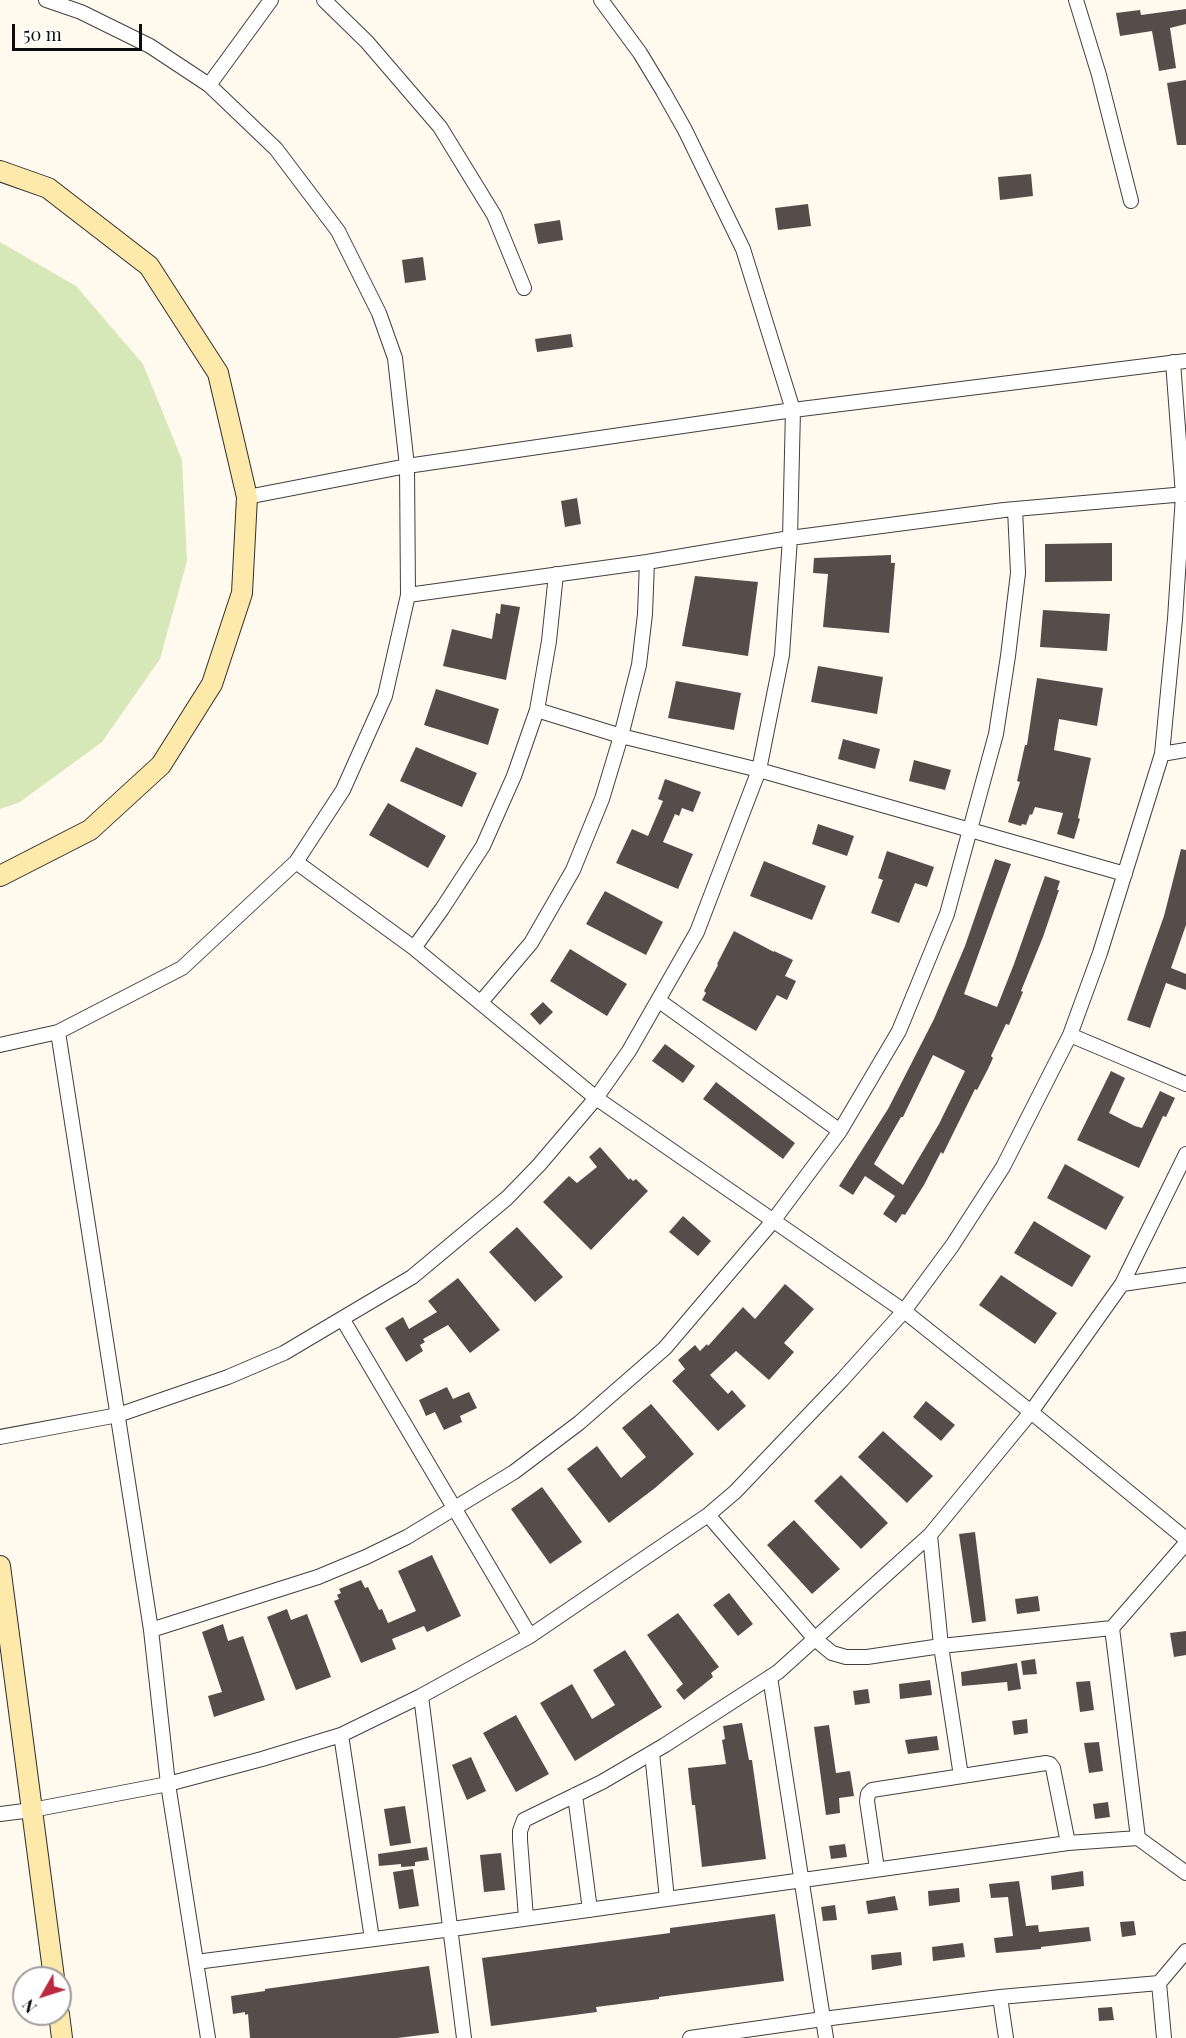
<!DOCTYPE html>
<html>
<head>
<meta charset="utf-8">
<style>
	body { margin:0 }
	#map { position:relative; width:1186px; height:2038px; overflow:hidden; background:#fff9ee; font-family:"Playfair Display",serif }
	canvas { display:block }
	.north { position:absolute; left:12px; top:1966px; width:60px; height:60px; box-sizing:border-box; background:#fff; border:2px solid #9e9e9e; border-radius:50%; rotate:231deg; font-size:16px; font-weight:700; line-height:24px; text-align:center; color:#0d0d0d }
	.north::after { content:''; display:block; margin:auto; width:21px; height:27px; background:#bb2840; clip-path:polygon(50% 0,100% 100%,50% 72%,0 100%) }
	.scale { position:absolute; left:12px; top:24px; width:130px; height:27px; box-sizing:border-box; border:3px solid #0d0d0d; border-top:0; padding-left:8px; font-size:18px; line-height:21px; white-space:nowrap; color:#0d0d0d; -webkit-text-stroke:4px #fff; paint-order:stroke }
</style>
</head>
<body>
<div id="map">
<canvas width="1186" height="2038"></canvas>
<div class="north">N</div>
<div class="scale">50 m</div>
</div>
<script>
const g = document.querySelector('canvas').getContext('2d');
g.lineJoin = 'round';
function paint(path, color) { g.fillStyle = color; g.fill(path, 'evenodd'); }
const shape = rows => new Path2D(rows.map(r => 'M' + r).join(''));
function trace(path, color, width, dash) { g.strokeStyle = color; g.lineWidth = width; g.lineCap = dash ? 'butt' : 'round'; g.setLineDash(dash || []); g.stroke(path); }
paint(shape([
	[0,242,76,286,143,364,182,460,187,561,160,659,102,742,20,802,0,809]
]), '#d7e8b8');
paint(shape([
	[1186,9,1186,24,1170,28,1176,68,1159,71,1152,31,1120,36,1116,13,1140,10,1141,15],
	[1186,80,1186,145,1177,145,1167,83],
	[1031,174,1033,196,1000,200,998,177],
	[808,204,811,226,778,230,775,208],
	[560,220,563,240,538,244,534,224],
	[423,257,426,280,405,283,402,260],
	[571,334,573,347,537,352,535,339],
	[577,498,581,524,565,527,561,501],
	[1112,543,1112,581,1045,582,1045,544],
	[891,555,891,563,895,563,889,633,823,627,828,574,813,573,814,558],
	[695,576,758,582,748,656,682,646],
	[501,604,520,607,506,680,443,666,452,629,492,639,496,613,500,614],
	[1043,610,1110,614,1107,651,1040,647],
	[818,666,883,677,877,714,811,702],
	[1037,678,1103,688,1097,726,1059,719,1054,750,1091,758,1078,818,1080,819,1074,839,1057,834,1063,813,1035,807,1032,815,1030,814,1026,825,1022,824,1021,826,1008,822,1020,782,1017,781,1025,745,1027,745],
	[676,681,741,693,734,730,668,718],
	[436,689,499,709,488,745,424,725],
	[843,739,880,749,875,769,838,759],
	[416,747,477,773,462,807,400,781],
	[914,760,951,770,945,790,909,781],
	[665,779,701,792,693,812,682,808,679,816,675,814,663,842,693,854,678,889,616,863,632,829,648,836,663,801,658,799],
	[388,803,446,836,428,868,369,835],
	[818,824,854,836,847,856,812,844],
	[1181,849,1186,850,1186,925,1171,968,1186,974,1186,990,1166,983,1150,1028,1127,1020,1164,916],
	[887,851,934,867,927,887,915,883,899,923,871,913,883,880,878,878],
	[995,859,1011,864,964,994,997,1007,1014,964,1045,876,1060,881,1057,890,1059,890,1043,937,1021,991,1023,992,1009,1025,1006,1024,991,1056,993,1058,988,1069,977,1090,975,1089,943,1154,941,1152,924,1185,905,1215,902,1214,896,1223,883,1214,895,1196,865,1176,853,1195,839,1186,888,1109,934,1019,965,946],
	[933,1055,965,1071,939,1124,903,1185,874,1164,901,1117,903,1117],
	[764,861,826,886,812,920,750,896],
	[605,891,663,922,646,955,586,924],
	[734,931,774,952,774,951,793,960,785,976,796,981,787,1000,777,995,756,1031,702,1000,706,993,704,991,718,965,717,964],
	[570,949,627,984,607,1016,550,981],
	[543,1002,553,1012,540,1025,530,1014],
	[665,1044,695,1066,683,1083,652,1061],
	[1111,1071,1125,1078,1109,1113,1135,1126,1142,1128,1160,1091,1175,1098,1166,1117,1163,1116,1139,1168,1077,1140],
	[716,1082,795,1143,783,1159,703,1099],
	[600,1147,629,1180,630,1178,633,1181,636,1179,648,1191,591,1250,543,1202,569,1176,577,1183,597,1167,589,1157],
	[1065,1164,1124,1197,1106,1230,1047,1198],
	[683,1216,711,1241,698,1256,669,1232],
	[1034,1221,1091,1256,1072,1287,1014,1253],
	[517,1227,563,1277,535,1302,489,1252],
	[1001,1275,1057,1313,1035,1344,979,1305],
	[458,1278,500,1330,470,1353,448,1325,423,1339,425,1342,420,1345,423,1351,406,1362,385,1328,403,1317,409,1329,437,1312,428,1301],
	[785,1284,814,1309,784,1343,794,1352,769,1380,736,1351,710,1375,728,1394,732,1390,746,1406,718,1431,672,1381,685,1369,678,1360,695,1345,700,1351,707,1344,708,1346,743,1307,755,1319],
	[447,1387,453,1399,469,1392,477,1408,460,1416,462,1422,444,1430,435,1412,426,1416,419,1400],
	[926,1401,955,1425,941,1441,913,1417],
	[651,1404,694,1454,655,1488,609,1523,567,1469,597,1446,621,1478,646,1457,622,1428],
	[883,1431,933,1476,907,1503,858,1457],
	[841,1475,888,1523,861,1549,814,1501],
	[542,1487,582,1542,550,1564,511,1509],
	[794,1520,840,1569,812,1594,767,1545],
	[975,1532,986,1621,972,1623,959,1534],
	[432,1555,461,1616,427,1632,424,1626,392,1639,396,1649,361,1663,334,1601,339,1599,337,1595,341,1593,339,1589,361,1580,365,1588,368,1587,379,1610,382,1609,388,1623,416,1611,398,1571],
	[729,1593,753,1624,738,1636,713,1605],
	[1038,1596,1040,1611,1017,1614,1015,1599],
	[287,1609,291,1620,307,1614,331,1677,296,1690,267,1617],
	[678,1613,719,1667,711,1673,713,1677,684,1700,676,1690,683,1684,647,1635],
	[223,1624,228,1641,243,1636,265,1700,214,1717,208,1696,222,1692,202,1632],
	[1186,1631,1186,1655,1174,1657,1170,1633],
	[625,1650,662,1707,575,1761,540,1703,572,1684,592,1719,615,1705,593,1670],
	[1035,1659,1037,1674,1023,1675,1021,1661],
	[1017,1663,1021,1689,1008,1691,1007,1682,962,1686,961,1672],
	[930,1680,932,1695,900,1699,899,1684],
	[1090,1681,1094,1710,1080,1712,1076,1682],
	[868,1689,870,1703,855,1705,853,1691],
	[516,1715,549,1774,516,1792,483,1733],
	[1027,1719,1028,1733,1014,1735,1012,1721],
	[742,1723,749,1760,752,1760,766,1859,702,1867,695,1805,692,1805,688,1768,726,1764,722,1740,725,1739,723,1726],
	[829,1725,836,1773,850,1771,854,1796,839,1798,840,1813,826,1815,814,1727],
	[937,1736,939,1750,908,1754,905,1740],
	[1099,1742,1103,1771,1089,1773,1084,1743],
	[471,1757,486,1791,467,1800,452,1765],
	[1108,1802,1110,1817,1095,1819,1093,1804],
	[405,1806,411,1843,390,1846,384,1809],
	[845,1844,847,1857,831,1859,829,1846],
	[427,1847,429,1860,415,1862,415,1866,401,1867,401,1864,379,1866,378,1854],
	[501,1853,505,1890,484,1892,480,1855],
	[413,1869,419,1906,399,1909,393,1872],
	[1083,1871,1084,1886,1052,1890,1051,1876],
	[1019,1881,1026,1926,1038,1925,1039,1932,1089,1927,1091,1941,1041,1947,1041,1949,996,1953,994,1938,1013,1936,1008,1897,991,1898,989,1884],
	[959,1888,960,1902,929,1906,928,1891],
	[895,1896,898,1910,868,1914,866,1901],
	[835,1905,837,1920,823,1921,821,1907],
	[775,1914,784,1981,659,1997,659,1999,596,2007,597,2012,491,2026,482,1958,670,1933,670,1928],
	[1134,1921,1136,1935,1122,1937,1120,1922],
	[963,1943,965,1957,933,1961,932,1947],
	[901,1952,902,1965,872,1970,871,1955],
	[429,1966,439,2033,397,2038,250,2038,248,2014,245,2015,245,2012,233,2014,231,1996,265,1991,265,1989],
	[1112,2007,1114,2020,1099,2021,1098,2008]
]), '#564d4a');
const street = shape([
	[324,0,367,42,440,127,494,215,524,288],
	[1076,0,1099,75,1131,201],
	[209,85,271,0],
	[247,497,407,466,793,410,1186,361],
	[408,595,647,562,790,538,1004,510,1186,494],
	[537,710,621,736,759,770,1125,874],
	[1162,754,1186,750],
	[296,862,414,948,596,1098,904,1311,1031,1412,1186,1539],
	[414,948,442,909,483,846,514,776,537,710,549,641,556,574],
	[658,1000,840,1131],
	[481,1002,531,943,573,870,602,799,621,736,639,665,645,614,647,562],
	[58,1032,151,1630,168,1784,208,2038],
	[1070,1035,1186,1084],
	[0,1045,58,1032,182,968,296,862,343,790,385,696,408,595,407,466,395,358,379,313,338,231,276,149,209,85,150,46,81,12,46,0],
	[1122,1284,1186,1275],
	[343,1320,530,1636],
	[0,1437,118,1415,228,1377,284,1353,412,1277,507,1198,539,1165,596,1098,629,1051,697,932,759,770,782,655,790,538,793,410,743,249,685,130,663,91,640,53,601,0],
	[708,1515,815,1639,832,1653,846,1657,867,1657,941,1646,1112,1628,1186,1543],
	[930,1535,941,1646,961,1776],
	[1112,1628,1138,1838],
	[151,1630,318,1577,366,1557,407,1537,514,1472,579,1423,665,1348,773,1221,840,1131,899,1031,947,914,996,734,1008,656,1018,573,1015,509],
	[770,1677,826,2038],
	[421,1696,464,2038],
	[341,1735,372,1939],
	[652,1753,667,1899],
	[575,1795,590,1910],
	[0,1814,32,1810,168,1784,262,1759,341,1735,421,1696,530,1636,708,1515,735,1492,842,1380,904,1311,952,1246,1003,1167,1070,1035,1100,953,1162,754,1175,619,1183,495,1173,362],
	[877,1869,867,1801,868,1794,872,1790,1046,1763,1050,1764,1053,1768,1068,1843],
	[526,1918,520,1840,520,1831,524,1820,602,1782,665,1745,778,1672,930,1535,1031,1412,1122,1284,1186,1154],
	[196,1962,452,1929,1068,1843,1138,1838,1186,1873],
	[1159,1983,1164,2038],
	[1000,1997,1006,2038],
	[690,2038,823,2019,1000,1997,1159,1983,1186,1951]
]);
const secondary = shape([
	[0,171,48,188,149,266,218,373,247,497,242,593,212,684,161,765,90,830,0,876],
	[0,1566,54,1978],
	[59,2014,62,2038]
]);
trace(street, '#404040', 16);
trace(secondary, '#2f2f2f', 22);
trace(street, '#fff', 14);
trace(secondary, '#fdeaaa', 20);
</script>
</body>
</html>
